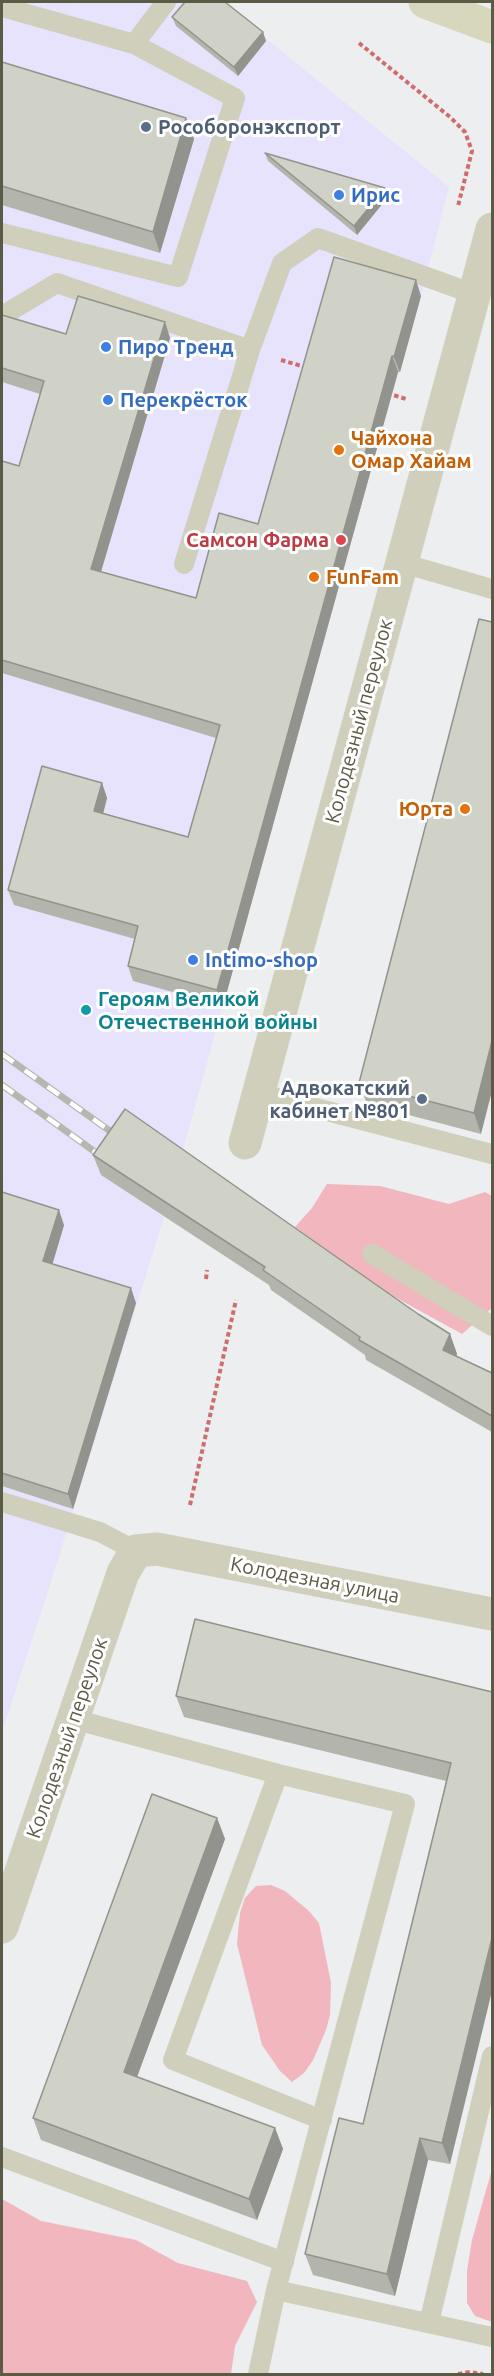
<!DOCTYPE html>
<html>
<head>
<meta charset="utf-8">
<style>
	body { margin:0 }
	#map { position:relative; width:494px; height:2376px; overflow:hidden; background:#eceeef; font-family:Ubuntu,sans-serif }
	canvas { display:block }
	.frame { position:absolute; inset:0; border:3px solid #5b5a44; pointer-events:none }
</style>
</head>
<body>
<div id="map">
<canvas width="494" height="2376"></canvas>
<div class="frame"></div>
</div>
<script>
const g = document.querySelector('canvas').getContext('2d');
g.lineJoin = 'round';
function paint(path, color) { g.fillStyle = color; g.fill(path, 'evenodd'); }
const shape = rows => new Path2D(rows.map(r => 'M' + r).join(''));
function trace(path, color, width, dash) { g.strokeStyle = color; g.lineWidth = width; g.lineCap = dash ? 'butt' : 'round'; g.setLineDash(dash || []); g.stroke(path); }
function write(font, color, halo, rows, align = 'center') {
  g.font = font + ' Ubuntu,sans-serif'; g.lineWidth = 6; g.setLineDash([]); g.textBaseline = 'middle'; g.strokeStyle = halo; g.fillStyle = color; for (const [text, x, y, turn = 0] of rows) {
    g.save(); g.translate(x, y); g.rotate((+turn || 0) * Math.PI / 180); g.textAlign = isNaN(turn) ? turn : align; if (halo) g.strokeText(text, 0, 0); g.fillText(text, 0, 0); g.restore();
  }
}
paint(shape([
	[2,2,221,2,449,187,421,296,386,417,179,1164,101,1175,164,1217,51,1582,2,1732]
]), '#e8e3fd');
paint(shape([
	[327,1184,380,1186,449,1204,485,1192,492,1196,492,1308,462,1334,382,1290,295,1227,312,1208],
	[271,1885,285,1891,309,1911,319,1923,331,1983,330,2015,326,2030,313,2060,304,2073,292,2082,280,2071,262,2045,237,1944,240,1913,245,1898,256,1886],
	[492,2169,492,2322,475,2316,467,2303,467,2271,472,2240],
	[2,2199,41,2221,136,2240,178,2263,247,2281,257,2302,235,2346,231,2374,2,2374]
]), '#f1b6be');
trace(shape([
	[359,43,450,117,465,132,472,151,458,206],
	[281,360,305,367],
	[387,393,406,399],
	[206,1279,207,1270],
	[190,1505,236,1300],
	[458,2374,470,2372,483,2374]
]), '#d16c6d', 4, [4.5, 3]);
trace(shape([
	[2,7,134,44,235,98,178,277,2,233],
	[134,44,166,2],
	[2,316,57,283,250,350,282,263,318,238,474,294],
	[402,563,492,589],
	[184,564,250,350],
	[258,1093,492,1154],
	[372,1254,492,1326],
	[2,1502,100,1532,136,1551],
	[73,1719,278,1774,405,1804,276,2290,258,2374],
	[278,1774,173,2060,322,2120],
	[2,2157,284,2262],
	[276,2290,492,2337],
	[429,2323,492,2056]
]), '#d0cfbc', 20);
trace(shape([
	[245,1143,492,229],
	[2,1927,123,1573,136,1551,157,1549,492,1614]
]), '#d0cfbc', 33);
trace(shape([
	[425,2,492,27]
]), '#d7d7bd', 33);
const rail = shape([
	[2,1054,124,1141],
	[2,1085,109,1162]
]);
trace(rail, '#b6b7ae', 7);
trace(rail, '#fff', 4.5, [14]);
paint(shape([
	[172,17,263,32,266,41,238,76,176,26],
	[2,62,186,118,194,139,160,253,2,205],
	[265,153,385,188,388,197,357,235,268,161],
	[421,296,400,372,398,372,223,1006,133,981,128,966,135,939,14,905,8,890,102,783,107,798,103,813,188,837,216,738,2,673,2,461,19,466,40,394,2,382,2,315,66,334,165,322,170,338,101,572,196,598,258,524],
	[479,619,481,1134,367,1104,359,1083],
	[93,1155,418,1314,450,1334,457,1354,456,1356,492,1373,492,1432,366,1360,365,1355,271,1290,269,1285,101,1175],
	[2,1192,64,1225,52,1264,136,1303,73,1509,2,1486],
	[492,1692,450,2164,428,2160,395,2296,313,2275,305,2254,363,2124,446,1781,184,1717,176,1696],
	[217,1818,225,1839,137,2077,275,2128,283,2149,257,2220,41,2140,33,2118]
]), '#b3b5ac');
paint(shape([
	[263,32,266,41,238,76,234,67],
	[186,118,194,139,160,253,153,232],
	[385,188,388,197,357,235,354,226],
	[416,280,421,296,400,372,394,357],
	[165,322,170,338,97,585,91,569],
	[392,356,398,372,223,1006,217,990],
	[102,783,107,798,100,826,94,811],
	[492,1041,492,1091,481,1134,474,1113],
	[59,1210,64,1225,49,1276,43,1261],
	[131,1288,136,1303,73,1509,68,1494],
	[450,1334,457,1354,451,1370,443,1350],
	[217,1818,225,1839,131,2093,124,2072],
	[492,1938,492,1991,450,2164,442,2143],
	[275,2128,283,2149,257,2220,249,2199],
	[420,2138,428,2160,395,2296,387,2274]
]), '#92938c');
const building = shape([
	[185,2,225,2,263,32,234,67,172,17,185,2],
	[2,62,186,118,153,232,2,186,2,62],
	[265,153,385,188,354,226,265,153],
	[334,257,416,280,394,357,392,356,217,990,128,966,138,926,8,890,42,766,102,783,94,811,188,837,220,725,2,660,2,461,19,466,44,381,2,368,2,315,66,334,78,296,165,322,91,569,196,598,219,513,258,524,334,257],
	[479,619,492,622,492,1041,474,1113,359,1083,479,619],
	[125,1109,418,1314,450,1334,443,1350,492,1373,492,1416,359,1340,360,1337,263,1270,265,1267,93,1155,125,1109],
	[2,1192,59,1210,43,1261,131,1288,68,1494,2,1473,2,1192],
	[195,1619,492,1692,492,1938,442,2143,420,2138,387,2274,305,2254,339,2118,363,2124,451,1763,176,1696,195,1619],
	[152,1794,217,1818,124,2072,275,2128,249,2199,33,2118,152,1794]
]);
paint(building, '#d0d2c8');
trace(building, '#92938c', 1.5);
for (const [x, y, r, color] of [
	[146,127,6,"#5c6f8a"],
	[339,195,6,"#3f7fe0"],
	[106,347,6,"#3f7fe0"],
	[108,400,6,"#3f7fe0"],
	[339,450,6,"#e8710a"],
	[341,540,6,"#e0444e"],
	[314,577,6,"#e8710a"],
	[465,809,6,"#e8710a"],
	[193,960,6,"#3f7fe0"],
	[86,1010,6,"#0f9aa8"],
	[422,1099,6,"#5c6f8a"]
]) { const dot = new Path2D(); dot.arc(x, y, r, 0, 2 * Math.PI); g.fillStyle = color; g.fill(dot); trace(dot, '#fff', 2); }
write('bold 20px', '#4e5e75', '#fff', [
	["Рособоронэкспорт",158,127],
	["Адвокатский",410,1088,"right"],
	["кабинет №801",410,1111,"right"]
], 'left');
write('bold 20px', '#366cbe', '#fff', [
	["Ирис",351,195],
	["Пиро Тренд",118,347],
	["Перекрёсток",120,400],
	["Intimo-shop",205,960]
], 'left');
write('bold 20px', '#c56008', '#fff', [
	["Чайхона",351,438],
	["Омар Хайам",351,461],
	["FunFam",326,577],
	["Юрта",453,809,"right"]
], 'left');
write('bold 20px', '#be3a42', '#fff', [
	["Самсон Фарма",329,540]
], 'right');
write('20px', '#5b5a44', '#fff', [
	["Колодезный переулок",359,721,-75],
	["Колодезная улица",315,1580,11],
	["Колодезный переулок",67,1738,-71]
]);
write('bold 20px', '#0d838f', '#fff', [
	["Героям Великой",98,999],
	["Отечественной войны",98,1022]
], 'left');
</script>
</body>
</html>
